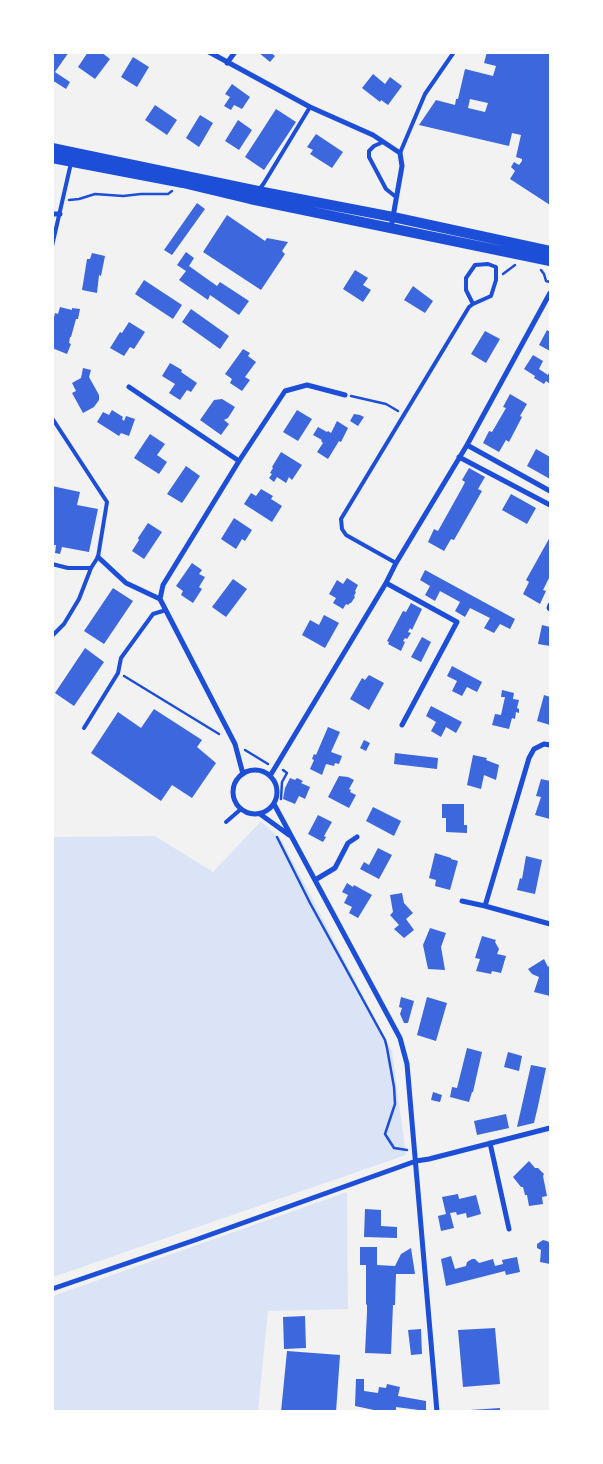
<!DOCTYPE html>
<html>
<head>
<meta charset="utf-8">
<style>
	body { margin:0 }
	#map { position:relative; width:603px; height:1464px; overflow:hidden; background:#f2f2f2; font-family:Montserrat,sans-serif }
	canvas { display:block }
	.frame { position:absolute; inset:0; border:54px solid #fff; pointer-events:none }
</style>
</head>
<body>
<div id="map">
<canvas width="603" height="1464"></canvas>
<div class="frame"></div>
</div>
<script>
const g = document.querySelector('canvas').getContext('2d');
g.lineJoin = 'round';
function paint(path, color) { g.fillStyle = color; g.fill(path, 'evenodd'); }
const shape = rows => new Path2D(rows.map(r => 'M' + r).join(''));
function trace(path, color, width, dash) { g.strokeStyle = color; g.lineWidth = width; g.lineCap = dash ? 'butt' : 'round'; g.setLineDash(dash || []); g.stroke(path); }
paint(shape([
	[261,821,282,841,392,1051,406,1155,53,1277,52,837,155,836,213,872],
	[347,1192,348,1309,268,1311,258,1411,53,1411,53,1296]
]), '#dbe4f7');
paint(shape([
	[54,52,69,52,55,72,70,82,66,89,52,80,52,55],
	[88,52,101,52,110,59,95,79,78,67],
	[258,52,270,52,275,56,270,62],
	[487,52,550,52,550,111,549,117,550,117,550,205,510,179,515,171,511,167,514,162,519,165,522,161,522,159,516,157,521,135,512,133,509,146,419,125,436,100,455,105,456,99,458,99,465,69,493,76,496,66,484,63],
	[470,99,488,103,485,112,468,108],
	[133,57,149,67,137,87,121,77],
	[373,74,385,84,390,77,402,86,388,105,381,100,380,102,362,88],
	[232,84,250,97,242,109,234,105,231,110,224,106,230,97,225,94],
	[155,105,177,120,167,135,145,120],
	[276,109,296,122,264,170,245,157],
	[200,115,213,123,199,147,186,138],
	[238,120,252,130,239,150,225,141],
	[316,134,343,152,332,168,310,154,313,150,307,147],
	[197,203,205,209,172,255,164,250],
	[227,215,265,241,267,238,288,242,282,251,285,254,261,290,203,252],
	[186,252,194,258,189,266,217,286,220,282,249,301,239,315,210,295,208,300,179,280,186,271,177,265],
	[92,253,105,256,101,276,99,275,97,293,82,290,87,259,90,259],
	[355,270,368,278,363,285,371,290,363,302,343,289],
	[144,280,182,305,173,319,135,294],
	[413,286,433,301,425,313,404,300],
	[60,307,72,310,72,308,80,309,78,319,76,319,71,337,70,337,69,343,71,344,67,354,52,348,52,326,55,313,58,314],
	[191,309,229,336,220,349,182,322],
	[129,322,145,332,134,349,130,347,124,356,110,348,120,332,122,333],
	[547,330,550,332,550,351,539,345],
	[485,331,500,339,486,363,471,354],
	[243,349,250,353,248,356,256,362,245,377,250,380,242,391,230,383,232,379,225,374],
	[533,355,543,361,539,369,548,375,550,371,550,384,546,381,544,384,534,378,535,376,524,369],
	[170,363,182,370,181,372,197,383,191,392,187,390,180,400,169,393,175,384,162,376],
	[83,368,91,370,89,377,99,395,99,400,94,407,83,413,72,393,76,391,72,383,81,378],
	[510,394,527,404,520,416,522,417,509,442,506,440,499,452,483,443,489,431,492,432,506,408,503,407],
	[222,399,235,407,228,418,224,420,229,424,221,435,200,420,214,400],
	[112,410,123,417,122,419,124,421,126,416,135,419,129,436,121,433,119,436,97,422,103,412,109,415],
	[297,410,312,419,298,441,283,432],
	[354,414,360,415,364,417,358,426,350,421],
	[337,421,348,428,341,442,339,441,328,459,317,452,323,443,321,441,322,440,313,435,318,427,327,432,328,431,331,433],
	[150,434,165,444,157,455,167,462,159,474,134,458],
	[536,449,550,457,550,479,527,466],
	[281,452,302,465,292,480,289,477,286,483,277,477,274,482,269,478,272,474,270,473,273,468,272,467],
	[186,466,200,476,182,503,167,494],
	[469,468,485,477,478,489,482,491,454,540,451,539,444,551,428,542,434,529,438,531,462,488,465,482,462,480],
	[52,486,80,492,77,505,98,509,89,552,62,547,60,554,55,553,56,545,54,545,52,549],
	[261,489,273,496,271,499,282,506,272,522,244,504,251,493,256,496],
	[511,494,536,508,527,524,502,510],
	[234,518,252,530,245,541,242,539,236,549,221,539],
	[148,523,162,532,144,559,132,551,139,540,138,538],
	[550,537,550,576,543,590,546,591,540,604,523,594,529,582,526,580],
	[192,563,202,570,199,574,205,577,199,587,202,589,193,603,181,595,183,591,176,586],
	[425,570,515,619,510,629,500,624,494,633,484,628,490,618,470,608,465,617,455,611,460,602,440,591,435,601,425,595,430,586,420,580],
	[347,578,358,585,355,591,356,592,354,596,355,597,351,603,350,603,348,605,346,604,343,609,333,603,336,598,329,594,337,580,343,584],
	[233,579,247,589,226,617,212,607],
	[113,588,133,601,104,644,84,631],
	[411,603,422,609,412,630,410,628,408,632,411,633,407,639,405,638,403,641,405,642,401,651,388,644,389,642,387,641,403,611,406,612],
	[324,615,339,623,325,648,302,635,310,620,319,625],
	[542,625,550,627,550,646,538,644],
	[422,637,431,642,421,662,411,657],
	[85,648,104,662,74,706,55,693],
	[452,666,482,682,477,692,467,687,462,696,452,691,457,681,447,676],
	[369,675,384,683,369,710,350,699,362,678,365,680],
	[502,690,514,693,513,699,519,700,517,708,519,709,519,713,516,712,515,719,512,718,509,729,492,725,495,714,501,715,505,697,501,697],
	[544,695,550,697,550,725,537,721],
	[431,706,462,722,456,733,446,727,441,737,431,731,436,722,426,716],
	[154,709,202,740,197,747,216,763,192,798,172,785,161,801,91,753,118,712,141,728],
	[328,727,340,732,331,752,342,756,339,764,335,763,334,766,326,764,322,775,310,769,314,760,312,759,314,754,316,755],
	[364,740,370,743,366,751,360,748],
	[395,753,438,758,437,769,394,764],
	[473,755,487,758,486,760,499,765,496,780,484,775,481,789,467,785],
	[339,776,348,777,354,780,349,789,351,790,350,792,356,795,349,808,328,797],
	[290,778,295,780,297,778,303,781,301,783,310,787,305,799,299,796,295,804,283,799,285,788],
	[541,779,550,781,550,819,535,815,541,797,536,796],
	[442,804,464,804,464,825,467,825,467,833,446,832,446,818,442,818],
	[373,807,401,821,394,836,366,821],
	[318,815,332,822,324,836,326,837,323,842,308,834],
	[378,848,392,855,379,879,360,869,364,862,369,865],
	[435,853,451,858,451,859,458,861,450,890,435,886,436,880,429,878],
	[526,856,542,860,535,894,517,890,520,878,522,879],
	[347,883,353,887,354,885,372,895,358,918,349,913,352,907,344,903,348,895,342,892],
	[402,893,404,903,413,913,406,919,414,930,404,938,394,929,399,925,390,915,393,912,390,895],
	[430,928,446,933,441,947,445,970,428,969,423,945],
	[482,936,496,940,495,942,499,949,497,954,506,956,501,973,492,971,491,974,476,971,480,959,475,958],
	[544,959,548,967,550,965,550,996,534,992,539,977,532,974,528,969],
	[401,997,414,1001,408,1023,404,1023,400,1014,402,1008,399,1007],
	[427,997,447,1003,436,1041,417,1035],
	[467,1048,482,1052,473,1092,472,1092,469,1102,450,1097,452,1087,457,1088],
	[508,1052,522,1056,519,1071,504,1067],
	[531,1065,546,1068,538,1106,534,1123,517,1127],
	[433,1092,442,1095,440,1102,431,1100],
	[506,1114,509,1128,477,1135,474,1121],
	[529,1161,535,1168,538,1168,544,1174,543,1176,547,1196,542,1197,543,1204,529,1206,527,1195,525,1195,523,1187,521,1187,513,1177],
	[458,1194,459,1199,476,1195,481,1214,467,1218,466,1213,457,1215,456,1212,450,1213,454,1228,441,1231,438,1216,446,1214,442,1197],
	[365,1209,381,1210,381,1226,397,1227,397,1238,364,1237],
	[543,1240,547,1241,550,1243,550,1264,540,1262,541,1250,537,1248,537,1244],
	[360,1247,377,1247,377,1265,395,1266,401,1254,411,1248,415,1274,396,1274,395,1305,393,1305,391,1354,365,1353,367,1312,367,1304,366,1305,366,1265,360,1265],
	[451,1256,455,1269,466,1266,467,1262,472,1259,475,1259,479,1263,493,1259,495,1266,503,1264,502,1260,517,1257,520,1272,506,1275,505,1271,446,1286,441,1259],
	[305,1316,306,1348,284,1349,283,1317],
	[495,1328,500,1384,463,1387,458,1330],
	[421,1329,422,1354,411,1355,408,1330],
	[287,1351,340,1355,336,1412,281,1412],
	[356,1379,364,1379,364,1391,378,1393,379,1387,386,1388,387,1384,400,1387,398,1396,426,1401,426,1411,396,1407,396,1412,374,1412,374,1410,355,1406],
	[500,1408,500,1412,470,1412,470,1410]
]), '#3d67dc');
trace(shape([
	[69,200,79,199,95,194,123,196,141,194,168,194,172,191],
	[541,270,544,274,546,281,550,282],
	[503,274,515,265],
	[351,396,386,404,398,411],
	[124,676,219,734],
	[245,750,268,764],
	[281,799,282,782,287,773,283,770],
	[277,837,310,903,385,1040,387,1048,394,1087,395,1104,385,1134,394,1148,407,1150]
]), '#1d4ed8', 2.5);
trace(shape([
	[383,142,374,146,369,151,369,157,386,189,396,197],
	[400,153,425,94,454,52],
	[259,190,264,183,310,107],
	[52,246,71,163],
	[52,418,107,502,98,557,91,568,79,599,64,624,52,636],
	[396,563,346,535,342,529,341,519,469,307,473,304,491,296,496,280,496,267,488,264,475,265,466,278,466,290,473,304],
	[52,564,68,568,91,568],
	[84,728,118,673,121,658,153,614,166,610],
	[226,822,241,809]
]), '#1d4ed8', 4);
trace(shape([
	[209,52,310,107,373,135,400,153,402,166,391,228],
	[227,63,235,52],
	[52,214,60,214],
	[129,387,239,461],
	[467,445,550,491],
	[459,457,550,505],
	[98,557,126,583,160,599],
	[386,583,457,622,402,725],
	[550,605,549,608,550,609],
	[550,745,544,744,534,749,529,758,485,906,550,924],
	'233 792a22 22 0 1 1 44 0a22 22 0 1 1-44 0Z',
	[243,774,235,744,160,599,163,585,239,461,285,391,307,385,345,395],
	[270,776,386,583,396,563,467,445,550,293],
	[274,804,400,1038,407,1064,437,1412],
	[260,814,289,835],
	[315,880,335,868,348,843,357,837],
	[462,901,485,906],
	[490,1143,509,1229],
	[52,1289,198,1239,416,1161,429,1159,550,1128]
]), '#1d4ed8', 5);
trace(shape([
	[52,148,258,191,393,217,550,251],
	[52,158,183,183,250,199,550,261]
]), '#1d4ed8', 10);
</script>
</body>
</html>
